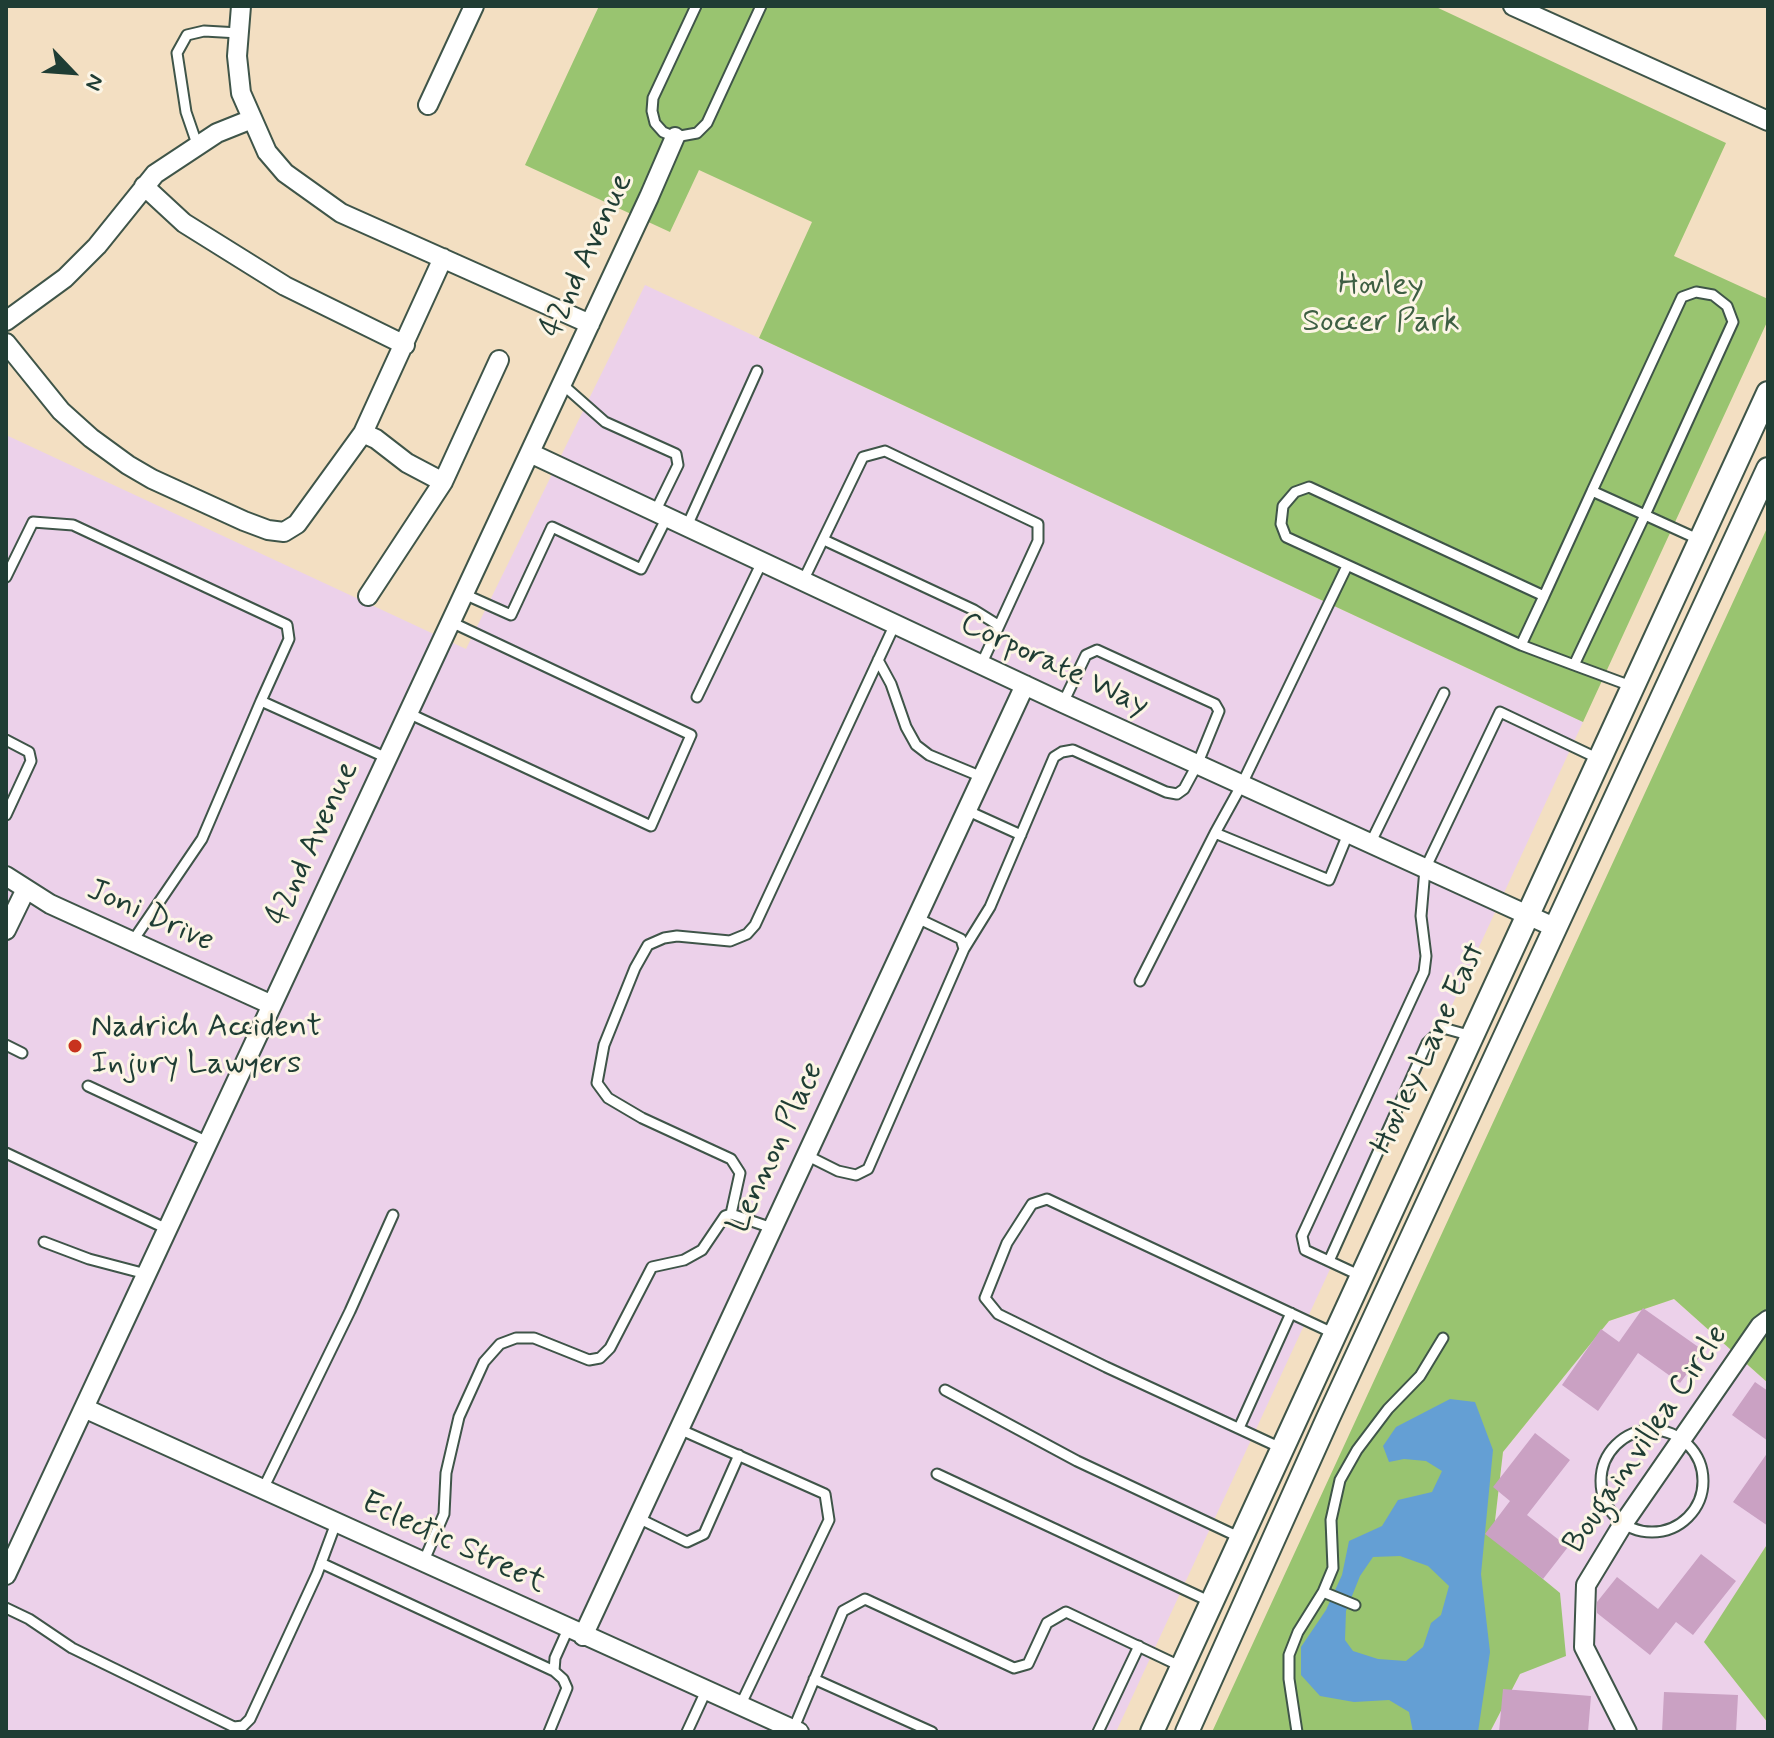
<!DOCTYPE html>
<html>
<head>
<meta charset="utf-8">
<style>
	body { margin:0 }
	#map { position:relative; width:1774px; height:1738px; overflow:hidden; background:#f3dfc2; font-family:Mynerve,sans-serif }
	canvas { display:block }
	.frame { position:absolute; inset:0; border:8px solid #1f3d34; pointer-events:none }
	.north { position:absolute; left:32px; top:32px; width:80px; height:80px; -webkit-text-stroke:6px #fcf5e5; paint-order:stroke; rotate:115deg; font-size:22px; font-weight:700; line-height:32px; text-align:center; color:#1f3d34 }
	.north::after { content:''; display:block; margin:auto; width:28px; height:36px; background:#1f3d34; clip-path:polygon(50% 0,100% 100%,50% 72%,0 100%) }
</style>
</head>
<body>
<div id="map">
<canvas width="1774" height="1738"></canvas>
<div class="frame"></div>
<div class="north">N</div>
</div>
<script>
const g = document.querySelector('canvas').getContext('2d');
g.lineJoin = 'round';
function paint(path, color) { g.fillStyle = color; g.fill(path, 'evenodd'); }
const shape = rows => new Path2D(rows.map(r => 'M' + r).join(''));
function trace(path, color, width, dash) { g.strokeStyle = color; g.lineWidth = width; g.lineCap = dash ? 'butt' : 'round'; g.setLineDash(dash || []); g.stroke(path); }
function write(font, color, halo, rows, align = 'center') {
  g.font = font + ' Mynerve,sans-serif'; g.lineWidth = 6; g.setLineDash([]); g.textBaseline = 'middle'; g.strokeStyle = halo; g.fillStyle = color; for (const [text, x, y, turn = 0] of rows) {
    g.save(); g.translate(x, y); g.rotate((+turn || 0) * Math.PI / 180); g.textAlign = isNaN(turn) ? turn : align; if (halo) g.strokeText(text, 0, 0); g.fillText(text, 0, 0); g.restore();
  }
}
paint(shape([
	[645,285,1583,722,1116,1732,6,1732,6,435,466,649],
	[1674,1299,1768,1383,1768,1543,1705,1642,1768,1723,1768,1732,1490,1732,1520,1674,1493,1538,1503,1452,1609,1321]
]), '#ecd1ea');
paint(shape([
	[599,6,1434,6,1726,143,1674,256,1768,299,1768,320,1583,722,759,338,812,222,699,170,670,232,525,165],
	[1768,526,1768,1383,1674,1299,1609,1321,1503,1452,1493,1538,1560,1593,1566,1656,1520,1674,1490,1732,1212,1732],
	[1768,1543,1768,1723,1704,1642]
]), '#99c470');
paint(shape([
	[1450,1399,1475,1402,1493,1450,1481,1574,1490,1652,1478,1732,1413,1732,1409,1712,1389,1700,1354,1702,1320,1696,1301,1675,1301,1647,1326,1610,1342,1575,1349,1541,1382,1526,1398,1500,1432,1492,1442,1471,1426,1461,1404,1459,1389,1462,1383,1446,1396,1427],
	[1400,1556,1428,1566,1449,1586,1441,1615,1431,1623,1423,1647,1406,1661,1378,1659,1353,1651,1345,1640,1346,1611,1360,1576,1373,1557]
]), '#649fd4');
paint(shape([
	[1643,1308,1704,1351,1680,1383,1638,1353,1598,1411,1562,1385,1601,1329,1619,1342],
	[1755,1382,1768,1391,1768,1441,1732,1415],
	[1535,1433,1570,1460,1527,1515,1568,1547,1543,1579,1485,1534,1510,1501,1493,1487],
	[1768,1452,1768,1526,1733,1502],
	[1701,1554,1736,1581,1693,1635,1676,1622,1650,1655,1597,1613,1597,1602,1617,1577,1658,1609],
	[1503,1689,1591,1696,1588,1732,1499,1732],
	[1664,1692,1738,1695,1736,1732,1662,1732]
]), '#caa1c3');
const service = shape([
	[696,6,653,98,652,111,655,123,663,132,675,137,697,133,707,123,761,6],
	[197,144,186,112,177,53,187,35,204,31,239,33],
	[562,384,605,422,676,454,678,465,655,512],
	[1592,491,1682,297,1696,292,1713,295,1727,306,1733,322,1645,515,1592,491,1544,596,1309,487,1295,492,1283,506,1281,524,1286,537,1521,645,1574,665,1645,515,1700,540],
	[687,526,757,371],
	[824,540,974,610,998,625],
	[1347,566,1241,786,1215,833,1329,880,1348,834],
	[6,577,33,522,73,525,287,625,289,639,261,701,387,758],
	[803,581,863,457,885,451,1038,524,1038,541,981,665],
	[464,594,511,615,552,527,641,569,667,517],
	[1521,645,1544,596],
	[878,660,891,684,906,727,916,745,929,755,982,777],
	[1574,665,1631,686],
	[697,697,762,562],
	[408,713,651,826,691,735,451,622],
	[6,740,29,752,31,761,6,815],
	[966,810,1021,835],
	[1370,844,1444,693],
	[132,942,202,839,261,701],
	[964,949,990,907,1054,757,1062,752,1073,750,1166,792,1177,794,1184,789,1197,765,1219,711,1215,704,1097,650,1086,655,1063,703],
	[1140,981,1215,833],
	[6,1045,22,1053],
	[88,1086,208,1142],
	[6,1153,167,1229],
	[806,1155,838,1171,856,1175,868,1169,964,949,961,939,917,918],
	[731,1214,740,1173,731,1159,642,1118,608,1098,597,1083,604,1045,635,968,648,945,664,938,677,936,730,941,747,934,755,925,895,624],
	[44,1242,89,1259,146,1274],
	[1329,1261,1427,1043,1443,1028,1472,1036],
	[1361,1276,1305,1250,1302,1236,1424,972,1426,956,1421,916,1425,869,1500,712,1599,759],
	[945,1390,1077,1461,1241,1538],
	[1239,1428,1291,1313],
	[679,1429,825,1494,829,1520,740,1706],
	'1601 1481a51 51 0 1 1 102 0a51 51 0 1 1-102 0Z',
	[1281,1448,1106,1367,998,1314,985,1298,1007,1243,1032,1204,1047,1199,1335,1334],
	[937,1474,1211,1602],
	[263,1489,350,1311,393,1215],
	[638,1518,687,1542,704,1534,739,1455],
	[321,1563,554,1671],
	[423,1563,444,1514,446,1473,459,1417,484,1362,500,1344,516,1338,534,1338,589,1360,600,1358,610,1348,652,1267,684,1260,702,1250,725,1216,731,1214,772,1228],
	[1323,1592,1355,1605],
	[6,1608,29,1619,72,1648,234,1727,243,1726,250,1719,317,1574,336,1523],
	[814,1679,932,1732],
	[793,1730,843,1611,865,1599,1014,1668,1028,1664,1047,1623,1066,1612,1182,1667],
	[549,1732,567,1688,563,1679,554,1671,555,1658,568,1629],
	[687,1732,706,1691],
	[1098,1732,1139,1646],
	[1297,1732,1289,1679,1289,1655,1298,1632,1323,1592,1333,1568,1331,1520,1340,1480,1357,1450,1388,1409,1420,1376,1443,1338]
]);
const minor = shape([
	[241,6,237,56,241,93,267,152,285,173,341,213,590,324],
	[1513,6,1768,121],
	[428,105,474,6],
	[144,186,184,223,285,286,405,345],
	[6,321,65,278,97,246,155,174,217,133,252,119],
	[6,343,61,411,91,438,128,465,152,479,244,521,268,530,284,532,297,524,363,433,443,258],
	[363,433,376,439,407,463,443,482],
	[530,453,1063,703,1556,928],
	[368,596,443,482,499,360],
	[6,876,50,904,272,1005],
	[6,930,26,889],
	[84,1408,799,1732],
	[6,1575,649,197,675,137],
	[583,1636,1025,685],
	[1627,1732,1584,1647,1586,1585,1623,1524,1760,1326,1768,1320]
]);
const tertiary = shape([
	[1152,1732,1768,393],
	[1187,1732,1328,1418,1768,469]
]);
trace(service, '#3f5549', 13);
trace(minor, '#3f5549', 22);
trace(tertiary, '#3f5549', 26);
trace(service, '#fff', 9);
trace(minor, '#fff', 18);
trace(tertiary, '#fff', 22);
for (const [x, y, r, color] of [
	[75,1046,8,"#c8321e"]
]) { const dot = new Path2D(); dot.arc(x, y, r, 0, 2 * Math.PI); g.fillStyle = color; g.fill(dot); trace(dot, '#fcf5e5', 3); }
write('32px', '#1f3d34', '#fcf5e5', [
	["42nd Avenue",588,256,-65],
	["Corporate Way",1054,666,25],
	["42nd Avenue",314,844,-65],
	["Joni Drive",150,917,24],
	["Hovley Lane East",1430,1049,-65],
	["Lennon Place",777,1148,-65],
	["Bougainvillea Circle",1647,1440,-56],
	["Eclectic Street",453,1544,25]
]);
write('32px', '#3e5f43', '#fcf5e5', [
	["Hovley",1381,286],
	["Soccer Park",1381,323]
]);
write('32px', '#1f3d34', '#fcf5e5', [
	["Nadrich Accident",91,1028],
	["Injury Lawyers",91,1065]
], 'left');
</script>
</body>
</html>
